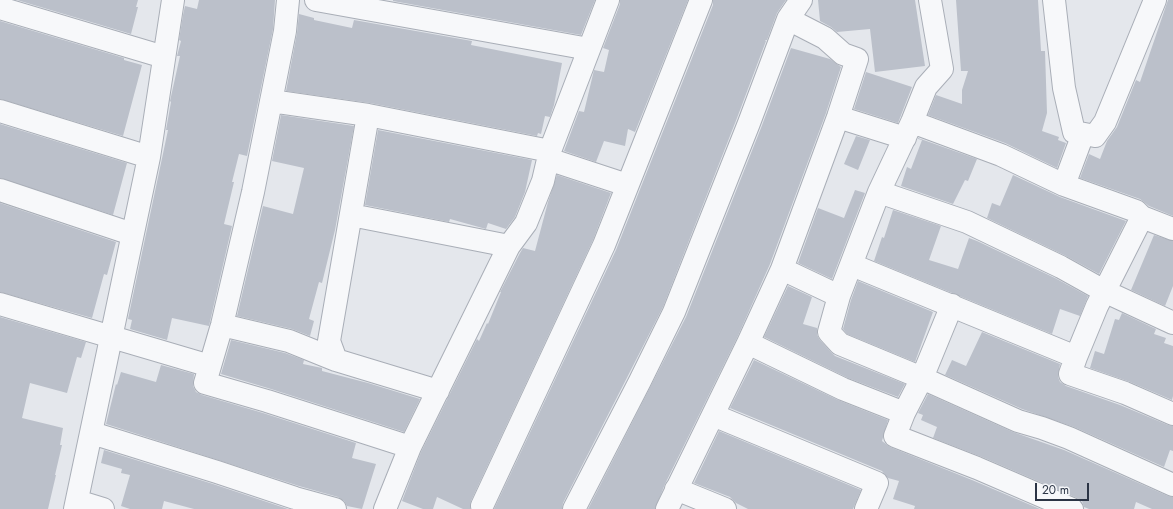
<!DOCTYPE html>
<html>
<head>
<meta charset="utf-8">
<style>
	body { margin:0 }
	#map { position:relative; width:1173px; height:509px; overflow:hidden; background:#e4e7ec; font-family:Jost,sans-serif }
	canvas { display:block }
	.scale { position:absolute; left:1035px; top:483px; width:54px; height:18px; box-sizing:border-box; border:2px solid #2b3445; border-top:0; padding-left:5px; font-size:12px; line-height:14px; white-space:nowrap; color:#2b3445; -webkit-text-stroke:3px #f4f6f9; paint-order:stroke }
</style>
</head>
<body>
<div id="map">
<canvas width="1173" height="509"></canvas>
<div class="scale">20 m</div>
</div>
<script>
const g = document.querySelector('canvas').getContext('2d');
g.lineJoin = 'round';
function paint(path, color) { g.fillStyle = color; g.fill(path, 'evenodd'); }
const shape = rows => new Path2D(rows.map(r => 'M' + r).join(''));
function trace(path, color, width, dash) { g.strokeStyle = color; g.lineWidth = width; g.lineCap = dash ? 'butt' : 'round'; g.setLineDash(dash || []); g.stroke(path); }
paint(shape([
	[17,0,138,0,136,7,138,7,131,34],
	[199,0,275,0,273,29,247,156,239,154,232,182,234,182,224,224,232,226,209,326,172,318,167,340,130,329,132,320,128,319,168,130,166,130,171,102,170,101,180,56,177,56,181,41,179,40,183,15,185,6,197,9],
	[393,0,595,0,581,35,393,1],
	[620,0,688,0,635,132,628,129,625,146,604,141,596,162,564,151,579,111,584,112,594,70,604,72,609,50,603,48,620,4],
	[713,0,786,0,777,13,767,40,765,40,766,41,737,118,663,307,563,503,562,509,494,509,616,250,713,5],
	[818,0,915,0,925,66,875,72,870,29,837,32,831,27,820,21],
	[956,0,1038,0,1041,51,1045,51,1047,113,1042,131,1059,137,1058,140,1066,143,1057,168,1005,143,928,115,936,95,962,104,962,90,968,71,961,71],
	[1168,0,1173,0,1173,216,1149,206,1140,199,1080,178,1089,154,1100,159,1107,141,1117,127,1136,80,1140,82],
	[299,14,314,18,314,20,352,28,354,20,472,41,471,45,562,63,554,105,550,117,545,116,541,134,538,133,537,136,370,103,286,91,297,33],
	[0,21,124,58,124,60,142,65,123,136,0,99],
	[791,48,830,59,841,67,826,113,770,264,737,338,665,484,655,509,588,509,686,317,761,128],
	[866,72,912,87,898,123,854,109],
	[281,115,354,126,335,230,322,283,319,282,309,319,314,321,310,336,292,329,237,316,263,206,293,214,304,168,272,161],
	[0,124,127,163,113,215,0,178],
	[378,130,532,160,525,192,515,217,506,229,488,223,486,229,450,219,449,222,365,205],
	[856,136,870,140,858,170,844,164],
	[918,138,977,159,968,181,965,180,953,204,901,186,907,167,911,169,922,140,918,139],
	[557,175,611,193,593,240,471,501,470,509,463,509,437,497,433,509,423,509,402,501,421,452,477,339,479,341,487,323,488,324,501,292,500,292,520,253,523,248,535,251,548,202],
	[1013,175,1060,197,1126,221,1099,274,1066,256,987,218,992,203,1000,206],
	[855,190,865,193,832,279,798,263,818,208,844,218],
	[0,203,116,242,107,275,104,274,92,318,0,292],
	[893,210,941,226,929,260,958,269,969,238,977,241,1055,278,1088,296,1080,316,1060,309,1052,334,874,261,882,237,884,238],
	[1154,235,1173,241,1173,286,1165,306,1131,290],
	[858,281,933,312,915,362,847,334,843,329,851,300],
	[788,286,812,297,803,324,817,328,817,335,820,340,831,352,835,356,905,384,898,397,848,378,764,337],
	[1122,313,1156,329,1154,334,1166,338,1164,343,1173,346,1173,396,1172,400,1130,382,1090,368,1095,351,1104,354,1115,319,1119,320],
	[0,317,86,342,81,358,77,357,67,393,30,383,22,418,63,428,60,445,62,445,55,475,56,475,48,509,0,509],
	[982,332,1060,364,1058,377,1060,382,1066,386,1120,405,1168,425,1173,426,1173,451,1170,450,1164,467,1074,427,1022,409,945,375,952,360,966,366],
	[231,340,285,353,304,360,303,364,322,368,322,371,368,383,420,399,404,432,271,389,221,374],
	[754,360,838,400,888,420,882,441,890,447,972,480,1040,509,914,509,915,506,893,499,899,481,888,478,882,471,730,408],
	[161,365,194,374,193,386,196,392,202,395,263,413,356,443,352,458,376,464,362,509,347,506,344,501,338,497,299,486,106,424,116,384,117,385,121,372,156,382],
	[928,394,1013,432,1064,450,1168,496,1173,497,1173,509,1152,509,1136,502,1134,509,1089,509,1084,507,1082,501,1077,498,982,457,933,438,937,427,921,420,923,415,918,413],
	[719,431,861,490,853,509,748,509,736,503,730,497,694,483],
	[104,450,213,484,288,509,194,509,164,501,162,509,130,509,121,506,130,475,121,473,122,469,101,463]
]), '#bbc0ca');
const minor = shape([
	[288,0,285,31,253,192,222,325,205,383,267,401,410,447],
	[316,0,589,49],
	[930,0,942,69,926,87,912,122,879,192,839,296,829,332,840,344,922,378,1018,421,1042,428,1069,438,1173,485],
	[1054,0,1064,88,1074,132,1095,136,1105,122,1155,0],
	[0,8,164,57],
	[271,101,368,115,550,151],
	[0,111,149,157],
	[838,117,905,138],
	[912,122,1001,155,1064,185,1136,211,1142,217,1173,229],
	[548,159,627,185],
	[1064,185,1083,134],
	[0,190,132,234],
	[879,192,967,222,1061,267,1104,291,1173,323],
	[351,215,509,246],
	[1142,217,1097,306,1076,357,1070,374,1125,393,1173,414],
	[852,265,1076,357],
	[782,269,839,296],
	[0,304,210,366],
	[952,305,922,378,904,413,895,436,977,468,1072,509],
	[222,325,289,341,336,360,438,391],
	[748,343,843,389,904,413],
	[336,360,329,341,368,115],
	[713,415,877,483,866,509],
	[92,433,217,472,295,498,335,509],
	[676,489,725,509],
	[77,501,103,509],
	[482,506,604,245,701,0],
	[75,509,149,157,173,0],
	[385,509,410,447,509,246,526,223,543,181,550,151,608,0],
	[574,509,640,381,674,312,749,123,788,19,801,0],
	[667,509,748,343,782,269,838,117,857,59,843,54,825,38,788,19]
]);
trace(minor, '#a9aeb7', 24);
trace(minor, '#f7f8fa', 22);
</script>
</body>
</html>
